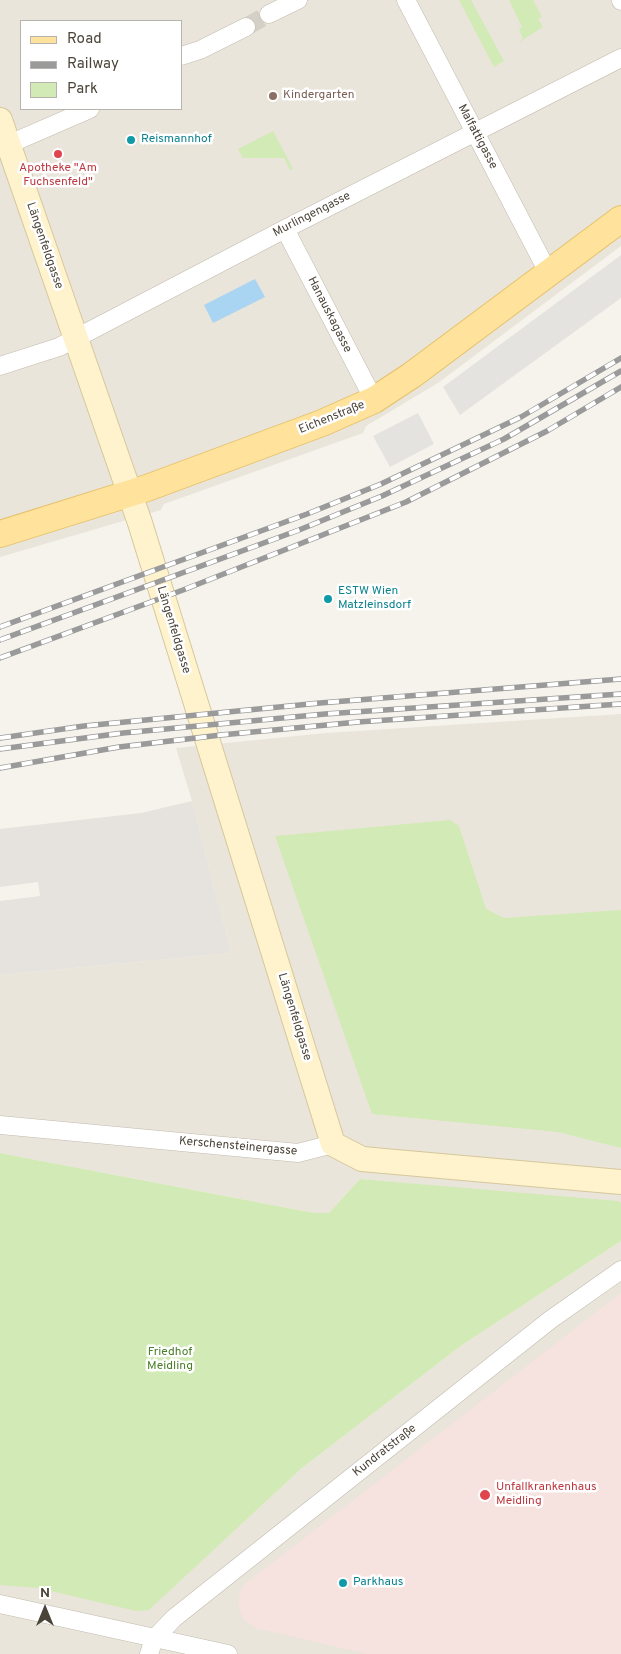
<!DOCTYPE html>
<html>
<head>
<meta charset="utf-8">
<style>
	body { margin:0 }
	#map { position:relative; width:621px; height:1654px; overflow:hidden; background:#f6f3ec; font-family:Overpass,sans-serif }
	canvas { display:block }
	.legend { position:absolute; left:20px; top:20px; width:162px; height:90px; box-sizing:border-box; background:#fff; border:1px solid #b7b4b0; margin:0; padding:6px 9px; list-style:none; font-size:15px; color:#4b4439 }
	.legend li { display:flex; align-items:center; gap:10px; height:25px }
	.legend b { width:25px; border:1px solid #b7b4b0 }
	.north { position:absolute; left:20px; top:1584px; width:50px; height:50px; -webkit-text-stroke:4px #fff; paint-order:stroke; rotate:0deg; font-size:14px; font-weight:700; line-height:20px; text-align:center; color:#4b4439 }
	.north::after { content:''; display:block; margin:auto; width:18px; height:22px; background:#4b4439; clip-path:polygon(50% 0,100% 100%,50% 72%,0 100%) }
</style>
</head>
<body>
<div id="map">
<canvas width="621" height="1654"></canvas>
<ul class="legend">
<li><b style="height:6px;background:#ffe39c"></b>Road</li>
<li><b style="height:6px;background:#9a9a9a"></b>Railway</li>
<li><b style="height:14px;background:#d2eab5"></b>Park</li>
</ul>
<div class="north">N</div>
</div>
<script>
const g = document.querySelector('canvas').getContext('2d');
g.lineJoin = 'round';
function paint(path, color) { g.fillStyle = color; g.fill(path, 'evenodd'); }
const shape = rows => new Path2D(rows.map(r => 'M' + r).join(''));
function trace(path, color, width, dash) { g.strokeStyle = color; g.lineWidth = width; g.lineCap = dash ? 'butt' : 'round'; g.setLineDash(dash || []); g.stroke(path); }
function write(font, color, halo, rows, align = 'center') {
  g.font = font + ' Overpass,sans-serif'; g.lineWidth = 5; g.setLineDash([]); g.textBaseline = 'middle'; g.strokeStyle = halo; g.fillStyle = color; for (const [text, x, y, turn = 0] of rows) {
    g.save(); g.translate(x, y); g.rotate((+turn || 0) * Math.PI / 180); g.textAlign = isNaN(turn) ? turn : align; if (halo) g.strokeText(text, 0, 0); g.fillText(text, 0, 0); g.restore();
  }
}
paint(shape([
	[0,0,621,0,621,246,438,383,366,426,363,433,164,504,161,510,0,557],
	[21,21,181,21,181,109,21,109],
	[621,714,621,1203,360,1179,329,1213,314,1213,0,1153,0,975,231,953,192,801,176,748,326,733],
	[621,1241,621,1654,0,1654,0,1568,155,1604,302,1468,462,1345]
]), '#eae5da');
paint(shape([
	[192,801,231,953,0,975,0,901,40,896,38,882,0,887,0,829,141,813]
]), '#e6e2dd');
paint(shape([
	[621,1293,621,1654,368,1654,256,1628,244,1620,239,1609,239,1596,245,1584]
]), '#f6e3e0');
paint(shape([
	[459,0,471,0,504,61,494,67],
	[509,0,533,0,542,17,538,19,543,27,518,43,523,38,519,29,522,27],
	[273,131,282,148,293,169,290,170,284,158,243,158,238,149],
	[450,820,459,826,486,909,504,918,621,910,621,1148,558,1132,372,1114,275,836],
	[0,1153,314,1213,329,1213,360,1179,618,1201,621,1203,621,1241,462,1345,302,1468,149,1610,136,1611,38,1588,0,1585]
]), '#d2eab5');
paint(shape([
	[621,255,621,298,460,415,443,387],
	[418,413,434,444,390,467,373,436]
]), '#e5e3e0');
paint(shape([
	[255,279,265,297,213,323,204,305]
]), '#a9d4f2');
trace(shape([
	[246,27,269,14]
]), '#d4d0c8', 18, [18, 9]);
const street = shape([
	[406,0,549,274],
	[621,0,621,1],
	[269,14,298,0],
	[181,56,200,50,246,27],
	[0,148,90,109],
	[285,229,374,400],
	[0,366,59,347,285,229,621,58],
	[0,1125,298,1153,333,1144],
	[0,1604,228,1654],
	[149,1654,154,1639,174,1618,550,1320,621,1270]
]);
const secondary = shape([
	[0,120,140,523,333,1144,362,1159,621,1182]
]);
const primary = shape([
	[0,534,147,488,322,423,374,400,412,375,621,219]
]);
trace(street, '#c2bbae', 19);
trace(secondary, '#d6c79b', 26);
trace(primary, '#e6c16a', 28);
trace(street, '#fff', 18);
trace(secondary, '#fff3cd', 24);
trace(primary, '#ffe39c', 26);
const rail = shape([
	[0,627,307,514,381,484,521,417,621,358],
	[0,640,299,530,382,496,504,439,621,371],
	[0,658,183,590,406,502,547,431,621,387],
	[0,738,84,726,320,703,621,679],
	[0,749,123,733,325,714,621,694],
	[0,768,119,747,221,735,358,722,621,704]
]);
trace(rail, '#9a9a9a', 5.5);
trace(rail, '#fff', 4, [11]);
for (const [x, y, r, color] of [
	[273,96,5,"#8d6e63"],
	[131,140,5,"#0f9aa8"],
	[58,154,5,"#e0444e"],
	[328,599,5,"#0f9aa8"],
	[485,1495,6,"#e0444e"],
	[343,1583,5,"#0f9aa8"]
]) { const dot = new Path2D(); dot.arc(x, y, r, 0, 2 * Math.PI); g.fillStyle = color; g.fill(dot); trace(dot, '#fff', 2); }
write('12px', '#785e54', '#fff', [
	["Kindergarten",283,96]
], 'left');
write('12px', '#4b4439', '#fff', [
	["Malfattigasse",477,137,62],
	["Murlingengasse",312,215,-27],
	["Längenfeldgasse",44,246,71],
	["Hanauskagasse",329,315,63],
	["Eichenstraße",332,418,-22],
	["Längenfeldgasse",173,630,73],
	["Längenfeldgasse",294,1017,73],
	["Kerschensteinergasse",238,1147,5],
	["Kundratstraße",385,1451,-38]
]);
write('12px', '#0d838f', '#fff', [
	["Reismannhof",141,140],
	["ESTW Wien",338,592],
	["Matzleinsdorf",338,606],
	["Parkhaus",353,1583]
], 'left');
write('12px', '#be3a42', '#fff', [
	["Apotheke \"Am",58,169],
	["Fuchsenfeld\"",58,183],
	["Unfallkrankenhaus",496,1488,"left"],
	["Meidling",496,1502,"left"]
]);
write('12px', '#4a7f2a', '#fff', [
	["Friedhof",170,1353],
	["Meidling",170,1367]
]);
</script>
</body>
</html>
